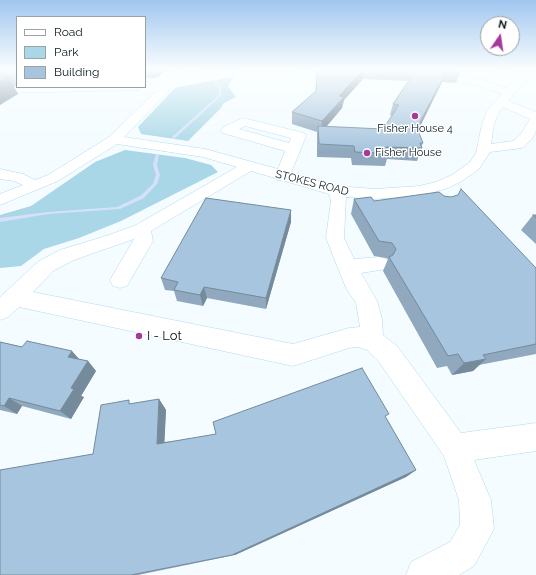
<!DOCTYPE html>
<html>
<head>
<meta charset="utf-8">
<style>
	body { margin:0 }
	#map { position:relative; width:536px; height:575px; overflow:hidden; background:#f4fcff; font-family:Raleway,sans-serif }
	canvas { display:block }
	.legend { position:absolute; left:16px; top:16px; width:130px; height:72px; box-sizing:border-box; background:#fff; border:1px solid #9da3a5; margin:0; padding:5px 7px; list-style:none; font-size:12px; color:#0a1a1f }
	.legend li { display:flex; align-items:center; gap:8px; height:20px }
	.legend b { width:20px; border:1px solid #9da3a5 }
	.north { position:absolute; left:480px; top:16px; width:40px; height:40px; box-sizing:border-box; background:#fff; border:1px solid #9da3a5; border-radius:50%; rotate:13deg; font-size:11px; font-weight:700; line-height:16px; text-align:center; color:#0a1a1f }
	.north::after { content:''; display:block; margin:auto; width:14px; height:18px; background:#a53a9b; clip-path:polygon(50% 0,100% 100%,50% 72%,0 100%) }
</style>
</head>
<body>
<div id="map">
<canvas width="536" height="575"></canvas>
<ul class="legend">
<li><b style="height:5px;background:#fff"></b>Road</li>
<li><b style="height:11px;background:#a9d7e7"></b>Park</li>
<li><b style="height:11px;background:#a7c5de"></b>Building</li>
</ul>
<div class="north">N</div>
</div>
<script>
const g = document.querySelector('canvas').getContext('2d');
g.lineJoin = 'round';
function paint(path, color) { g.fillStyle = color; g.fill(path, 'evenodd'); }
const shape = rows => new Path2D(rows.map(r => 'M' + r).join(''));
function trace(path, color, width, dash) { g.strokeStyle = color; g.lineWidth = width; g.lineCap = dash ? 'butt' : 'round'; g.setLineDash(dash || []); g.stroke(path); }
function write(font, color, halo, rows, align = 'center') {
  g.font = font + ' Raleway,sans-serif'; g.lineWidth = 3; g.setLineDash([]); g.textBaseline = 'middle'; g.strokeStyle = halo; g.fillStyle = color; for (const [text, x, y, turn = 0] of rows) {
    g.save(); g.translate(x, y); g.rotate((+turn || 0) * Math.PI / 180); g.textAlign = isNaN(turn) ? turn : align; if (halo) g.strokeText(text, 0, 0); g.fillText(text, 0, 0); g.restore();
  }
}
paint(shape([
	[235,75,228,86,236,97,224,103,220,109,188,141,141,134,138,127,176,87],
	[125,150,185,158,211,165,218,172,121,221,79,238,44,249,21,266,0,268,0,215,31,206,95,162]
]), '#a9d7e7');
paint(shape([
	[215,73,217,74,215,80,221,88,222,95,174,139,172,139,172,137,219,95,219,88,213,80,215,73],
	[156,154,159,155,157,165,160,175,157,184,144,198,120,209,48,214,0,222,0,218,48,212,117,207,140,196,153,184,156,175,153,165,156,154]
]), '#d5e1fa');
const minor = shape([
	[178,70,189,70,124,137,205,149,278,169,285,151,223,133,221,130,223,127,243,118,304,133,306,136,291,173,338,186,375,189,419,186,436,182,452,175,469,163,476,153,482,124,487,111,502,94,477,85,449,79,448,77,449,75,480,79,507,88,516,78,490,72,489,70,508,70,536,76,536,82,526,80,508,101,536,112,536,131,532,139,522,148,490,152,479,169,462,181,448,188,420,196,375,199,346,197,344,238,354,259,379,257,386,259,389,264,386,269,361,273,377,301,382,319,383,335,397,346,461,433,536,423,536,451,474,460,491,500,494,529,474,566,459,575,406,575,411,562,450,542,460,525,459,500,444,456,379,362,367,350,358,347,349,348,293,366,19,307,8,317,0,320,0,297,39,261,60,250,109,235,136,225,237,167,203,157,117,144,58,181,0,205,0,194,23,185,14,181,0,179,0,169,23,174,35,180,48,175,109,137,178,70],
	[503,107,530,119,521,134,513,141,491,144,494,124,499,112,503,107],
	[245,126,291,138,289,143,239,129,245,126],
	[251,171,275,178,277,180,285,181,329,194,331,201,326,238,346,288,356,303,360,327,349,328,293,344,33,292,53,271,74,260,134,239,110,280,113,286,120,288,127,286,153,241,151,231,251,171],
	[292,70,318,70,322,73,317,76,297,73,292,70],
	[145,84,147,87,142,90,0,93,0,87,145,87,145,84]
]);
trace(minor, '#b1dae9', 1);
paint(minor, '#fff');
const minorBridge = shape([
	[145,87,237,70]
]);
trace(minorBridge, '#b1dae9', 12, []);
trace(minorBridge, '#fff', 12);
paint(shape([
	[0,70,17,70,17,86,13,86,18,94,0,78],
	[145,70,166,70,158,77,152,78,145,78],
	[317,70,455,70,460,72,456,83,442,82,418,131,423,143,421,147,422,148,417,161,387,159,385,166,352,165,351,158,317,157,317,132,292,124,292,112,316,92],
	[363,79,409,81,393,104,390,115,392,116,383,129,326,127,342,108,344,100],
	[354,199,374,201,536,268,536,354,479,365,473,371,452,375,447,366,437,368,383,271,388,259,386,258,374,256,351,214],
	[533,215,536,215,536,244,521,230],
	[291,222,266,309,207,298,203,306,177,301,174,291,165,290,161,278],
	[0,342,88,361,96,371,81,396,84,397,71,419,22,406,17,414,0,410],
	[159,399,166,410,164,442,386,418,416,470,406,477,235,555,138,575,0,575,93,454]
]), '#90a9bf');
paint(shape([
	[150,70,166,70,158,77,152,78],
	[363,70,365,70,363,79,344,100,342,108,321,133,322,121,339,96],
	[446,72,442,82,413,140,417,128],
	[9,77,18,94,0,105,0,82],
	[291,210,291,222,266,309,266,298],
	[204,287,207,298,203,306,200,295],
	[72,351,81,361,68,357],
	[486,359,473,371,452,375,464,363],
	[88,361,96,371,81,396,84,397,71,419,60,411,71,388],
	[9,398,22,406,17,414,4,406],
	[159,399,166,410,164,452,157,444],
	[416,470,406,477,235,555,232,555]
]), '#758a9b');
const building = shape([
	[317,70,363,70,339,96,344,97,322,121,292,112,316,91,317,70],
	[409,70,455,70,460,72,446,72,417,128,423,143,420,143,422,148,386,147,388,154,378,153,355,152,354,146,319,144,318,126,383,129,399,105,393,104,416,70,409,70],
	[9,77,0,82,0,78,9,77],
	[461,189,536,268,536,344,483,355,486,359,464,363,458,354,448,356,389,257,393,255,396,249,392,243,379,241,354,199,371,197,374,201,439,192,444,196,451,197,458,195,461,189],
	[206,198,291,210,266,298,204,287,200,295,174,290,178,282,161,278,206,198],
	[533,215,536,215,536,218,533,215],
	[27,341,72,351,68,357,88,361,71,388,74,389,60,411,9,398,4,406,0,405,0,342,22,347,27,341],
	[362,368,389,414,385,416,416,470,232,555,131,575,0,575,0,470,93,454,101,405,129,400,129,404,159,399,157,444,216,434,213,422,362,368]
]);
paint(building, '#a7c5de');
trace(building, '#758a9b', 1);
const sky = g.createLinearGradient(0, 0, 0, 151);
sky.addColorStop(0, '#a0c6ef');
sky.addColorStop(0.46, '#fafeff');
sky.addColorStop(1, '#fafeff00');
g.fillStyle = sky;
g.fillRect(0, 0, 536, 151);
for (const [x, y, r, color] of [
	[415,116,4,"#a53a9b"],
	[367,153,4,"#a53a9b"],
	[139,336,4,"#a53a9b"]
]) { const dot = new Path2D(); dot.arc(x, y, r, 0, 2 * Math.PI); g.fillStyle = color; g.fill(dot); trace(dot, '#fff', 1.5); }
write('11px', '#0a1a1f', '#fff', [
	["Fisher House 4",415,129],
	["Fisher House",375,153,"left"]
]);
write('11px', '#0a1a1f', '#fff', [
	["STOKES ROAD",312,183,14]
]);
write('13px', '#0a1a1f', '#fff', [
	["I - Lot",147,336]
], 'left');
</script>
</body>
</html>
